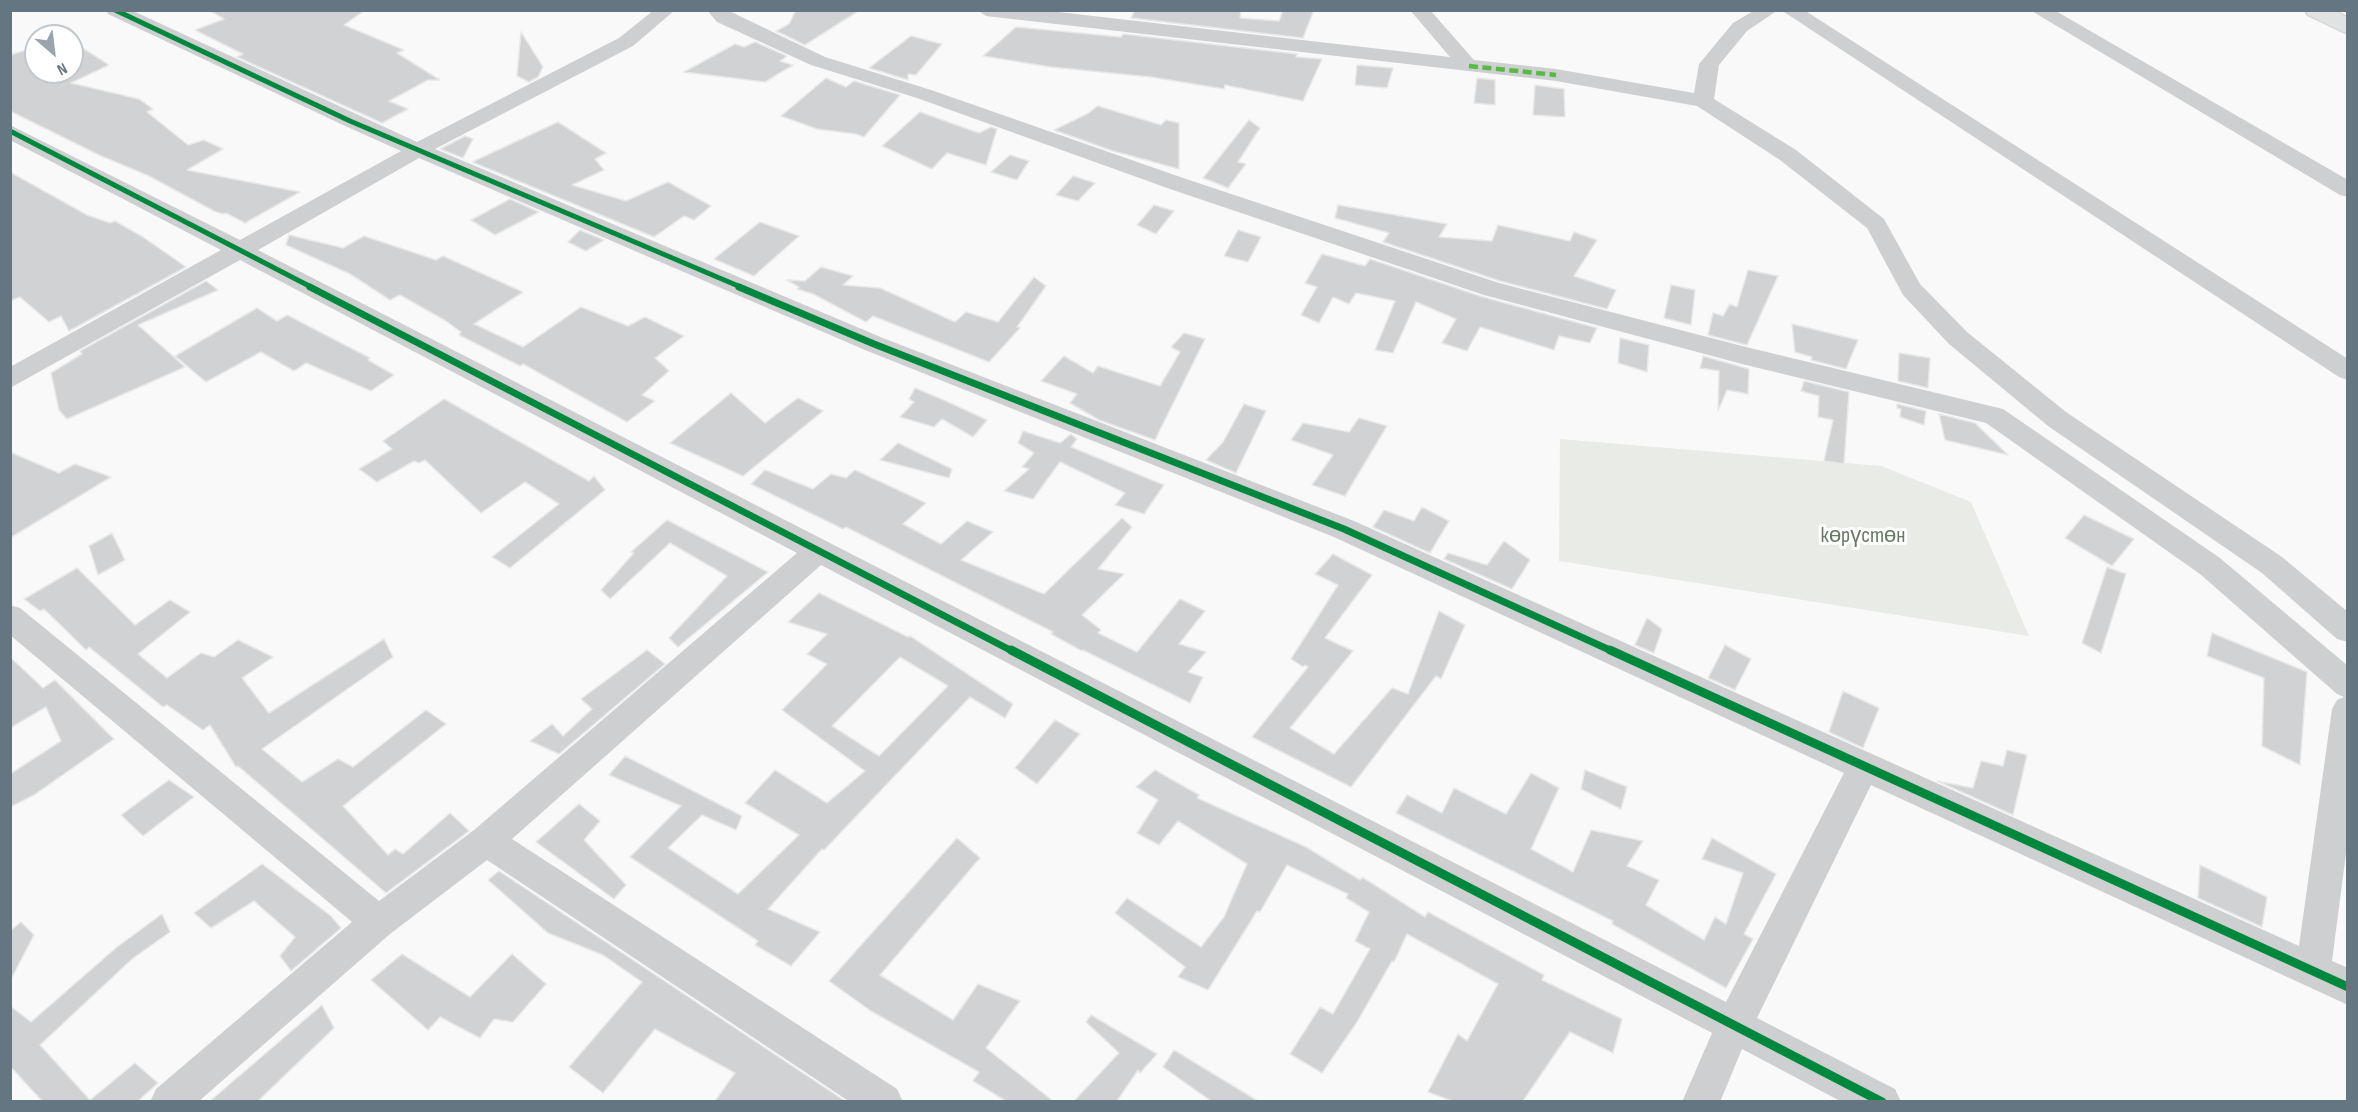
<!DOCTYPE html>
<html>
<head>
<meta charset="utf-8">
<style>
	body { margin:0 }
	#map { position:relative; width:2358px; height:1112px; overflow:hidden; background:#f9f9f9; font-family:"Sofia Sans Condensed",sans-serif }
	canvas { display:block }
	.frame { position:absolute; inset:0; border:12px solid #657683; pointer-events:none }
	.north { position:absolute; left:24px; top:24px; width:60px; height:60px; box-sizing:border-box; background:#fff; border:2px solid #c1c8cd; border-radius:50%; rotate:152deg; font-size:16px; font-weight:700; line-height:24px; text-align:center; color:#657683 }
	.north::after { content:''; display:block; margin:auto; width:21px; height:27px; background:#99a4ac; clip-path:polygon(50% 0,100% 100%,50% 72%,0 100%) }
</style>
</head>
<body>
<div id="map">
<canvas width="2358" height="1112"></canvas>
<div class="frame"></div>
<div class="north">N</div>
</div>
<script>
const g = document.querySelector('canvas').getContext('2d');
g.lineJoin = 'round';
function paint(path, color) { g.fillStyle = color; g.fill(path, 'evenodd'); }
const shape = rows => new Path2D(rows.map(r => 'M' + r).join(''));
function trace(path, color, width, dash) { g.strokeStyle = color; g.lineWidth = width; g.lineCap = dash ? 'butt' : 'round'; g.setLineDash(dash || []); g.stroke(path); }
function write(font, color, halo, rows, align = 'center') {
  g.font = font + ' "Sofia Sans Condensed",sans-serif'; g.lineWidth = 6; g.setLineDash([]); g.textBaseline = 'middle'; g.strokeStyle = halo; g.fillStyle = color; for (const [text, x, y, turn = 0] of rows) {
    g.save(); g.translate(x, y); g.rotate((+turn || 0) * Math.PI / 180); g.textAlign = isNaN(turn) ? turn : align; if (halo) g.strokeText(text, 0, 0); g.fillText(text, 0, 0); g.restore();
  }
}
paint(shape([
	[1560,439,1881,466,1971,502,2029,636,1559,561]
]), '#e8ebe6');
const building = shape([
	[209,10,365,10,344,25,404,50,397,53,440,80,428,80,389,101,408,109,382,123,237,57,243,54,195,30,224,19,209,10],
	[796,10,860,10,805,45,776,31,789,24,796,10],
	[1135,10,1241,10,1240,18,1279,21,1283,10,1314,10,1303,38,1131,18,1135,10],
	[1016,27,1121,37,1123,34,1297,54,1296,57,1322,59,1303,101,1225,85,1224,89,1151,77,1051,67,983,56,1016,27],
	[521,32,543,67,538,77,529,82,517,76,521,32],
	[911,36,942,44,916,75,908,74,908,80,869,68,911,36],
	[72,41,109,65,71,83,139,99,153,109,147,112,188,145,204,140,223,149,187,170,300,192,245,223,226,213,223,214,214,211,149,176,99,155,10,111,10,55,36,47,36,72,72,72,72,41],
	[755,42,787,56,780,61,793,65,765,82,684,72,735,44,744,47,755,42],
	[1357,65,1393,68,1387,88,1355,85,1357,65],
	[826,78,846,87,854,81,900,95,864,137,856,134,817,129,781,116,826,78],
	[1477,78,1495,80,1495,105,1474,103,1477,78],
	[1535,85,1564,89,1565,117,1533,115,1535,85],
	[1098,106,1161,125,1166,120,1179,123,1179,169,1113,151,1054,130,1087,114,1098,106],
	[920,112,979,133,991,127,997,129,986,165,947,153,932,169,882,146,920,112],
	[1249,120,1260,128,1238,162,1246,164,1228,188,1203,178,1249,120],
	[558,122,606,153,595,159,604,170,572,185,626,201,668,182,711,206,694,220,684,216,654,237,472,162,558,122],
	[465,136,473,139,463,158,440,149,465,136],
	[1010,155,1029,161,1017,180,991,172,1010,155],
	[10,172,87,215,110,223,115,221,143,237,186,267,69,331,61,316,49,322,20,297,10,301,10,172],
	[1073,176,1095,183,1078,201,1056,195,1073,176],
	[510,199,539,212,495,235,471,220,510,199],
	[1154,205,1174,211,1156,234,1137,225,1154,205],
	[1338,205,1447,224,1439,237,1492,241,1498,225,1570,241,1574,232,1597,240,1574,276,1616,290,1607,309,1500,281,1383,242,1389,233,1335,218,1338,205],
	[760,222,799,236,754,276,714,259,760,222],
	[580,230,604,240,586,251,568,242,580,230],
	[1238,230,1261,237,1248,262,1224,256,1238,230],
	[289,235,343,248,364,236,436,260,443,256,523,292,474,324,523,347,581,307,628,326,645,317,684,336,655,358,669,371,642,395,655,401,627,422,523,364,520,366,459,335,461,332,446,321,400,295,390,300,350,274,286,245,289,235],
	[1322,254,1365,266,1370,259,1483,297,1597,328,1590,343,1559,336,1554,350,1480,327,1467,351,1442,343,1456,319,1416,302,1393,353,1375,350,1395,301,1356,293,1349,304,1333,297,1319,323,1301,315,1317,287,1305,283,1322,254],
	[821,267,853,276,843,285,880,288,955,322,966,312,998,322,1034,277,1046,286,1017,327,1020,328,989,362,873,316,866,322,813,294,797,289,799,287,787,280,805,281,821,267],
	[1748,270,1778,276,1747,345,1708,335,1713,313,1723,316,1730,304,1737,307,1748,270],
	[206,281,218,290,138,325,185,367,67,419,59,410,51,373,82,354,80,351,206,281],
	[1671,285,1695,290,1691,325,1664,318,1671,285],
	[257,308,277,321,287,315,370,358,368,360,394,375,371,391,306,363,294,371,261,352,206,382,175,356,257,308],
	[1792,324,1858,340,1846,369,1811,360,1812,357,1795,352,1792,324],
	[1184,333,1205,339,1155,440,1099,420,1070,403,1077,394,1041,381,1064,356,1093,373,1098,366,1160,386,1180,352,1171,347,1184,333],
	[1620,338,1649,345,1647,372,1618,363,1620,338],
	[1899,353,1930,358,1928,388,1898,381,1899,353],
	[1703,356,1749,369,1748,394,1727,390,1718,411,1719,371,1700,368,1703,356],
	[1804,381,1849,392,1844,464,1824,461,1833,420,1818,417,1819,396,1801,391,1804,381],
	[915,388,946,401,987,420,973,437,942,419,934,427,900,417,914,402,909,399,915,388],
	[731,393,765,423,798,398,823,411,743,476,670,443,731,393],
	[444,399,589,481,594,476,605,490,510,568,492,557,559,504,525,482,481,513,425,460,419,463,414,461,377,482,359,469,392,449,383,441,444,399],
	[1244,404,1266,411,1236,473,1206,460,1223,442,1244,404],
	[1897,404,1926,411,1924,425,1900,417,1901,409,1897,408,1897,404],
	[1939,414,1975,423,2008,455,1945,440,1939,414],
	[1359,418,1387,426,1345,496,1312,485,1333,455,1291,440,1303,423,1349,432,1359,418],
	[1023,431,1060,443,1071,434,1077,439,1071,447,1164,485,1144,514,1115,505,1125,493,1060,462,1033,499,1004,491,1029,469,1022,467,1034,453,1018,443,1023,431],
	[898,443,952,469,949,478,880,460,898,443],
	[10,452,59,473,75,464,111,477,10,538,10,452],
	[765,470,813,489,831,474,846,478,855,470,926,503,903,524,941,544,967,521,993,532,961,560,1044,594,1122,518,1132,527,1098,569,1124,574,1082,615,1101,630,1098,633,1137,652,1180,599,1205,611,1179,644,1206,652,1188,672,1203,677,1190,703,1083,650,1082,651,1051,634,1053,632,846,527,843,529,751,484,765,470],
	[1422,507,1449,521,1430,553,1373,527,1384,510,1414,521,1422,507],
	[2084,515,2134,539,2112,566,2065,538,2084,515],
	[667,520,768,572,678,647,669,638,727,576,670,543,610,599,601,590,634,553,631,552,667,520],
	[112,533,125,560,98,575,89,546,112,533],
	[1504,541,1530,560,1512,589,1444,559,1448,553,1487,565,1504,541],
	[1333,554,1372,575,1325,638,1353,651,1290,728,1334,754,1392,688,1408,694,1439,611,1465,625,1441,679,1436,676,1351,787,1252,737,1308,667,1305,665,1303,667,1291,659,1338,585,1315,574,1333,554],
	[2107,567,2126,574,2101,653,2082,643,2107,567],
	[77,568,135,625,170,600,190,612,138,654,167,678,201,653,214,657,238,640,273,657,242,678,269,713,384,639,393,657,262,749,302,782,338,759,353,767,426,710,446,724,343,806,388,855,395,849,403,854,450,813,469,831,386,893,238,766,236,767,210,725,203,730,167,705,163,707,89,647,86,650,44,609,40,611,24,599,77,568],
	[819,593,908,637,910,636,1013,704,1005,718,970,697,824,850,822,849,768,909,820,932,791,966,755,945,758,941,630,857,681,806,609,775,625,756,742,816,736,830,702,815,668,848,738,894,799,835,745,803,775,770,827,803,865,771,782,710,827,664,807,654,827,634,788,622,819,593],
	[900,657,948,686,879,756,832,726,900,657],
	[1647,618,1662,629,1654,653,1635,645,1647,618],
	[2212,633,2307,672,2300,765,2262,746,2264,678,2207,656,2212,633],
	[1725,645,1751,659,1735,690,1708,678,1725,645],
	[647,650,665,664,559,754,530,741,552,724,563,736,592,709,581,699,647,650],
	[10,657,43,688,55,680,114,739,34,795,10,807,10,774,61,741,46,707,10,728,10,657],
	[1843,691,1879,708,1863,748,1829,732,1843,691],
	[1055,720,1080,734,1037,784,1015,768,1055,720],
	[2007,750,2027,755,2013,815,1937,781,1973,788,1981,761,2003,766,2007,750],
	[1155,770,1199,795,1197,798,1306,847,1360,880,1362,877,1425,917,1428,912,1544,975,1542,980,1622,1019,1613,1053,1570,1032,1523,1101,1452,1101,1428,1092,1458,1034,1467,1041,1498,984,1407,934,1394,962,1392,961,1357,1022,1322,1073,1290,1054,1320,1007,1333,1014,1370,949,1355,941,1369,912,1346,898,1348,894,1287,865,1260,912,1257,911,1208,990,1178,977,1185,967,1115,913,1127,898,1201,947,1224,917,1247,864,1178,821,1159,845,1137,833,1158,800,1136,787,1155,770],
	[1585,770,1627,787,1621,809,1581,789,1585,770],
	[1531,773,1559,788,1531,849,1573,872,1591,830,1643,841,1627,866,1659,880,1646,905,1704,940,1715,917,1726,924,1743,873,1702,859,1712,838,1776,874,1744,934,1753,939,1726,988,1612,924,1613,921,1396,813,1407,795,1442,813,1454,788,1506,814,1531,773],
	[169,780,194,797,143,836,121,815,169,780],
	[579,804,600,821,584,840,626,885,614,899,536,842,579,804],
	[957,838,980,858,880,975,953,1020,978,984,1020,1001,986,1048,1053,1101,1006,1101,973,1081,979,1072,871,1011,829,981,957,838],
	[262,864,331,916,341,928,291,971,280,956,295,937,254,901,211,928,194,913,262,864],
	[2200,865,2267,897,2262,927,2198,898,2200,865],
	[499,871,845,1101,715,1101,735,1073,655,1029,603,1093,569,1067,642,982,603,955,548,933,488,880,499,871],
	[162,914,170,932,132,959,40,1045,90,1100,135,1063,158,1083,138,1101,42,1101,10,1066,10,1006,31,1022,117,947,162,914],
	[21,922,34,935,10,981,10,931,21,922],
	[402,954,470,997,512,954,546,984,513,1022,494,1019,480,1038,440,1017,428,1030,371,980,402,954],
	[322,1005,334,1028,258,1101,210,1101,322,1005],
	[1091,1015,1157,1054,1140,1073,1138,1070,1117,1101,1074,1101,1119,1053,1086,1022,1091,1015],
	[1174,1050,1258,1101,1211,1101,1163,1067,1174,1050]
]);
paint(building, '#d0d2d3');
trace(building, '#e8e8e8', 1.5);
const secondary = shape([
	[2305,10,2334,10,2348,18,2348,34,2308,15,2305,10]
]);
trace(secondary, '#d5d6d7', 3);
paint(shape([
	[106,10,131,10,417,142,619,38,654,10,675,10,633,46,435,149,883,338,1354,521,2299,946,2332,709,2337,700,2344,697,2337,694,2200,574,1986,423,1746,365,1484,295,1170,189,917,98,811,65,717,22,707,10,727,10,825,57,931,90,1186,179,1499,283,1746,347,2003,409,2220,558,2348,666,2348,838,2332,961,2348,968,2348,1005,1871,785,1757,1018,1895,1089,1901,1102,1842,1102,1742,1049,1720,1102,1682,1102,1712,1033,821,565,512,839,897,1089,903,1102,850,1102,487,860,390,934,198,1102,150,1102,156,1089,352,922,10,635,10,605,20,608,379,901,474,830,797,553,240,260,10,388,10,367,221,250,10,140,10,125,240,240,401,151,343,125,108,14,106,10],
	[419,158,865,350,1334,537,1844,773,1726,1002,258,250,419,158],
	[977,10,1041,10,1450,57,1410,10,1430,10,1474,60,1556,69,1694,93,1699,64,1733,23,1755,10,1778,10,1747,31,1719,65,1714,99,1796,150,1884,219,1920,284,1967,332,2066,412,2282,557,2348,612,2348,642,2337,639,2262,573,2048,426,1949,344,1903,295,1867,228,1780,160,1697,106,1556,81,986,16,977,10],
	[1781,10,1804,10,2348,359,2348,380,2339,377,1781,10],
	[2030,10,2054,10,2348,180,2348,197,2340,195,2030,10]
]), '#cecfd0');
paint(secondary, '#e1e2e2');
trace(shape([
	[1469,66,1556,75]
]), '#58b947', 4.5, [9, 4.5]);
trace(shape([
	[115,10,350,121,743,288],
	[10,131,313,288]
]), '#00873e', 5);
trace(shape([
	[310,287,1014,652],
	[739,287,874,344,1344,529,1614,652]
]), '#00873e', 7);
trace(shape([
	[1011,650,1882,1102],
	[1610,650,2348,987]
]), '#00873e', 9);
write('22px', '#687a64', '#fff', [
	["көрүстөн",1863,536]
]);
</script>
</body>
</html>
